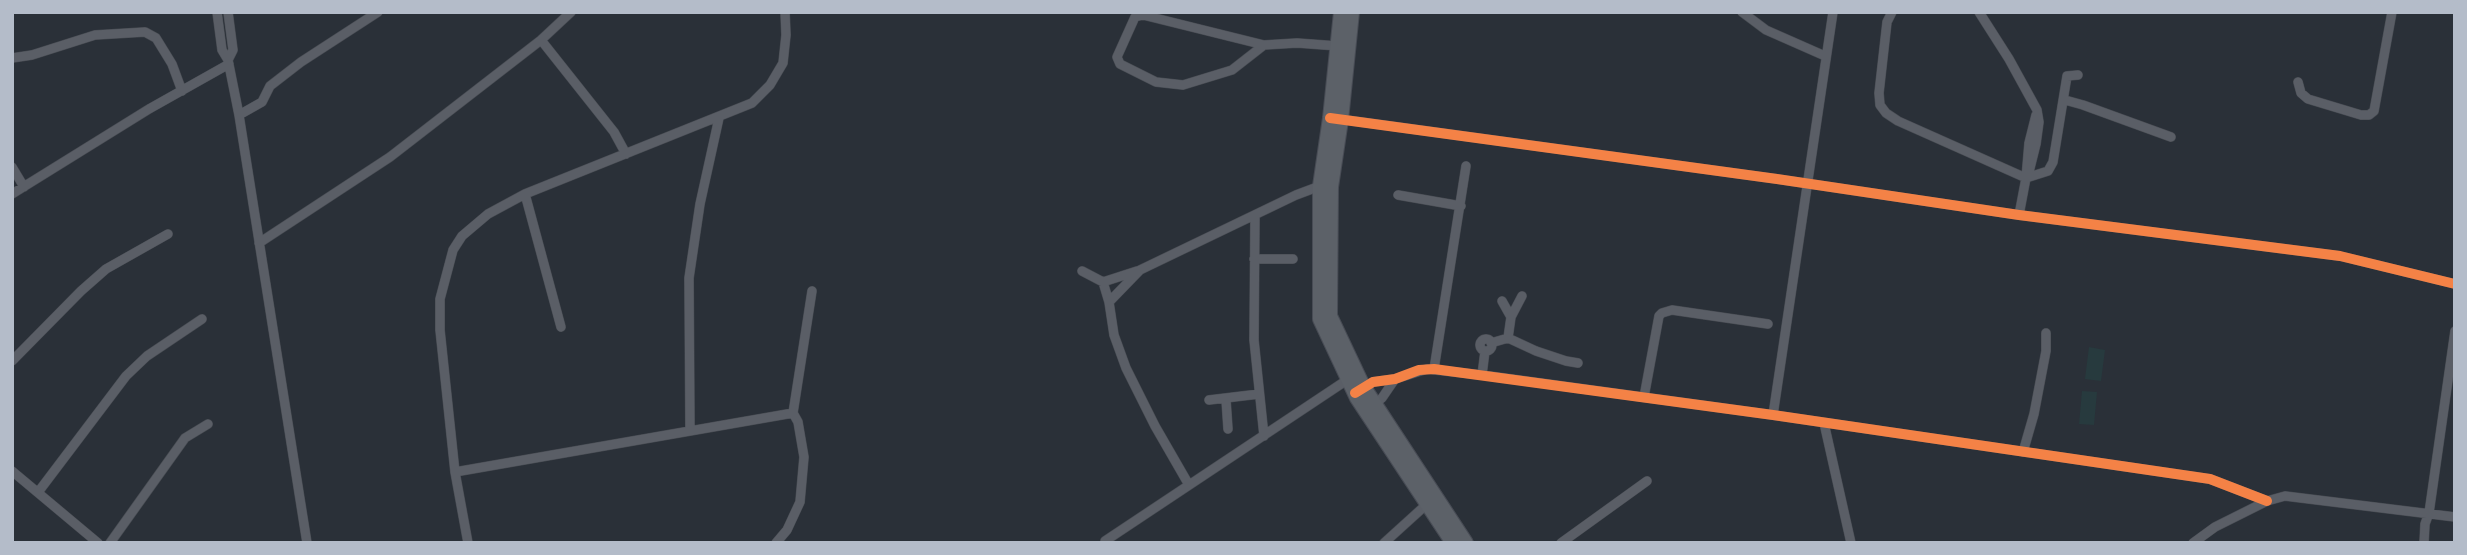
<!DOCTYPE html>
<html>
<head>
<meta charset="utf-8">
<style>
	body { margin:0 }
	#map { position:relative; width:2467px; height:555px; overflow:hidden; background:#2a3038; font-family:"IBM Plex Sans",sans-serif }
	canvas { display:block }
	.frame { position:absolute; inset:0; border:14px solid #b4bcc9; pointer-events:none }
</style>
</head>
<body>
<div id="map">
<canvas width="2467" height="555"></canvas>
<div class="frame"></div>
</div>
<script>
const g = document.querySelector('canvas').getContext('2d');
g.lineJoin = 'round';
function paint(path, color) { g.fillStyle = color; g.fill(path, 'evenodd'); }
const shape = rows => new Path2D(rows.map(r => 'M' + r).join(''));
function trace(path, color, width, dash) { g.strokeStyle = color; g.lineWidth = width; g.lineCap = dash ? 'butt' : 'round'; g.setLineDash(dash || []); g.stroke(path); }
paint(shape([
	[2089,347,2105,350,2101,381,2085,379],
	[2082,391,2097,392,2094,425,2079,424]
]), '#273a3e');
const minor = shape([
	[217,12,222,50,228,60,239,115,307,543],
	[1742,12,1766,30,1825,56],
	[1892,12,1887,22,1879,93,1880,105,1886,113,1898,121,2026,178,2048,171,2053,162,2067,76,2078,75],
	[1979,12,2009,59,2037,110,2039,122,2036,144,2029,172,2026,175],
	[541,40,614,132,626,154],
	[1264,45,1232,70,1183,85,1156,82,1120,64,1117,57,1135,17,1143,15,1264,45,1297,43,1338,46],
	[12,58,32,55,95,35,145,32,156,38,172,64,182,91],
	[228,60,233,50,228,12],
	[2298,82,2301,93,2308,99,2361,115,2369,115,2374,111,2392,12],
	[2065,100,2083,105,2171,137],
	[239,115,262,102,270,86,301,62,378,12],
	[1339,119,1777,179,2019,215,2340,256,2455,284],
	[12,167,24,187],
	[12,194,149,109,229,64],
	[525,194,561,327],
	[1398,195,1461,206],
	[1255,215,1254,340,1264,436],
	[2019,215,2026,178,2029,143,2036,115],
	[259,243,390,157,541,40,571,12],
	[1254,259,1293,259],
	[1082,271,1103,282,1109,302],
	[1103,282,1137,271],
	[1502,301,1511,317],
	[1508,338,1511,317,1522,296],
	'1480 345a6 6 0 1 1 12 0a6 6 0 1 1-12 0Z',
	[1491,343,1508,338,1536,351,1566,361,1578,363],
	[12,361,81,291,106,269,168,234],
	[1434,369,1466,166],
	[1482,375,1485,351],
	[1360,388,1373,382,1395,379,1427,369,1482,375,1773,415,2210,479,2267,501],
	[1644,397,1659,316,1662,313,1672,310,1768,324],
	[1209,400,1259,394],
	[1226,400,1228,429],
	[1371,407,1382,398,1395,379],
	[1773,415,1833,12],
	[1824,423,1851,543],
	[690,430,689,278,700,204,719,118],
	[2023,452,2034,414,2046,351,2046,333],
	[12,471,98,543],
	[455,472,793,413],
	[1189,485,1155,426,1126,368,1114,335,1109,302,1140,270,1296,195,1320,186],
	[39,491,126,376,147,356,202,319],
	[1105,541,1347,380],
	[110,543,185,438,208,424],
	[468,543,455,472,440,330,440,299,453,250,462,236,488,214,525,194,752,103,770,85,783,63,786,35,785,12],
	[776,543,787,530,800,502,804,457,798,422,793,413,812,291],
	[1384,543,1427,504],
	[1561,543,1647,481],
	[2193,543,2215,527,2267,501,2285,496,2455,517],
	[2424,543,2425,524,2429,513,2455,331]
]);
const primary = shape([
	[1341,12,1330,118,1320,186,1320,319,1357,398,1453,543],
	[1352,12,1341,120,1331,187,1330,316,1363,386,1466,543]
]);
trace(minor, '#484c53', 10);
trace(primary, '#484c55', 16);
trace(minor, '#5a5e66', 9);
trace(primary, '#5c6168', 14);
trace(shape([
	[1330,118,1777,179,2019,215,2340,256,2455,284],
	[1355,393,1373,382,1395,379,1419,370,1434,369,1773,415,2210,479,2267,501]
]), '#f48246', 10);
</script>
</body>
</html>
